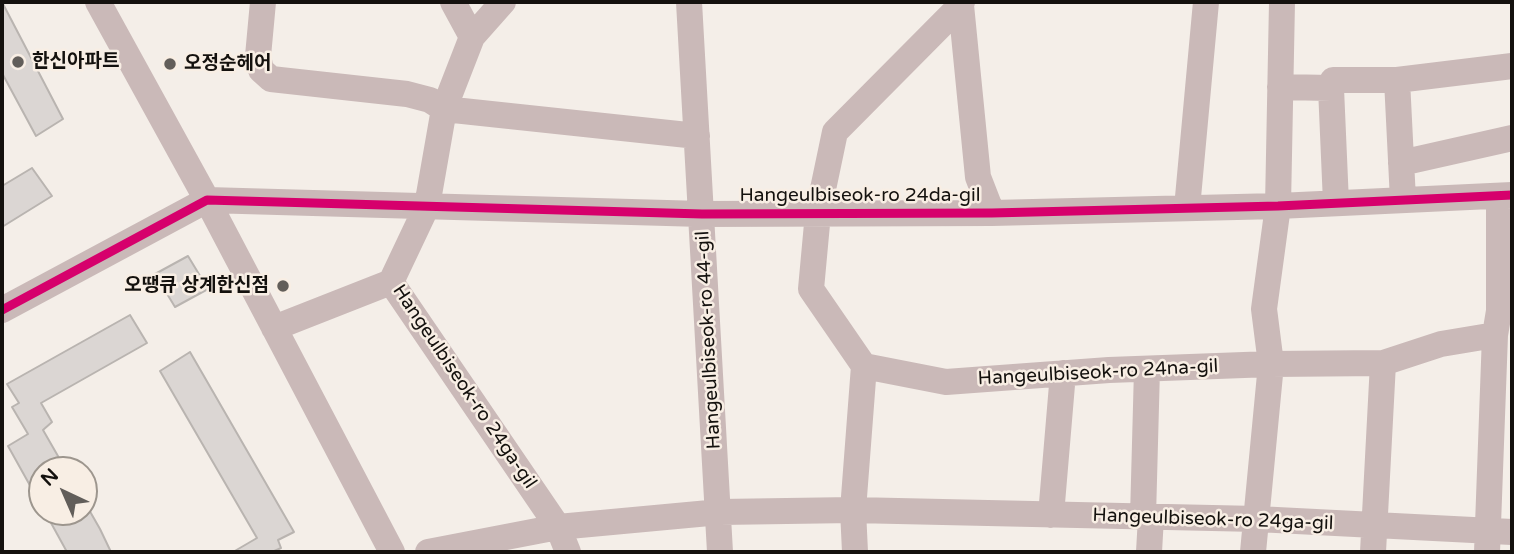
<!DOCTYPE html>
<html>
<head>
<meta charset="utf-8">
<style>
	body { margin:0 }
	#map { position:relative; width:1514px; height:554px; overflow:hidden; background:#f4eee8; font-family:"Varela Round",sans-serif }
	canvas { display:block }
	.frame { position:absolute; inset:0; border:4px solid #14110e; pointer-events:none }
	.north { position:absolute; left:28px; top:456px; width:70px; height:70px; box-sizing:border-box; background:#f8eee4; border:2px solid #9d968e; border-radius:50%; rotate:316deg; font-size:19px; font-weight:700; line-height:28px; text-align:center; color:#14110e }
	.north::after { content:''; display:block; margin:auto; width:24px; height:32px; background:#625e5a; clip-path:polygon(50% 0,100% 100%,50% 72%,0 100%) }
</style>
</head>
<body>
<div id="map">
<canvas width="1514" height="554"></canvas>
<div class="frame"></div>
<div class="north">N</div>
</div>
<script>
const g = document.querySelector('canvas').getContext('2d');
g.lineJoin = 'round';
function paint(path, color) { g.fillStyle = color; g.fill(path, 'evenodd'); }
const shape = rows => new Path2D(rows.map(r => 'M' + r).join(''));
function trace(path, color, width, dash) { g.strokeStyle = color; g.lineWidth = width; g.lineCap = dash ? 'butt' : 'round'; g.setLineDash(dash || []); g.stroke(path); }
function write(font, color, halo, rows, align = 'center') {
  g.font = font + ' "Varela Round","Noto Sans KR",sans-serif'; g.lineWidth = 5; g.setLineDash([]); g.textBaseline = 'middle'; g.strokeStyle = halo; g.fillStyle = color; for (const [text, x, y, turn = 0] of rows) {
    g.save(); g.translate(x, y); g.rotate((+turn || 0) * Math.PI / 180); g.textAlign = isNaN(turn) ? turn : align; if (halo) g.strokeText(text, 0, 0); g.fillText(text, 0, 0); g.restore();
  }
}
const building = shape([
	[2,2,63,119,36,136,2,73,2,2],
	[32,168,52,196,2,227,2,186,32,168],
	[188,256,208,289,175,307,155,274,188,256],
	[130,315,147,343,41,403,52,422,43,430,66,470,42,470,42,507,8,446,28,434,12,407,19,403,7,384,130,315],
	[190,352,294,532,278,540,281,548,272,552,233,552,257,538,160,371,190,352],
	[84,501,100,529,111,552,67,552,45,512,84,512,84,501]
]);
paint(building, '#dbd6d3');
trace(building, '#b9b4b0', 2);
trace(shape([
	[98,2,207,200,392,552],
	[263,2,258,56,261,70,271,79,407,94,430,100,444,109,697,136],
	[453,2,472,37,444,109,427,206,391,282,558,527,568,552],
	[689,2,720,552],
	[962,2,961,5,835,132,818,213,811,289,864,366,946,382,1109,370,1271,364,1383,363,1441,344,1495,335],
	[961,5,978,177,992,213],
	[472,37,503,2],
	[1397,80,1403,200],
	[1280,87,1331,88],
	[1401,163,1512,138],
	[1336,203,1331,88,1333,80,1397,80,1512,66],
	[1187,208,1206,2],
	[2,310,207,200,702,214,992,213,1278,206,1512,195],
	[274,328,391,282],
	[1051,515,1063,373],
	[1143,517,1147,369],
	[428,552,558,527,720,512,853,510,1257,519,1512,532],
	[855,552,853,510,864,366],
	[1149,552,1151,517],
	[1253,552,1271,364,1264,309,1278,206,1282,2],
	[1373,552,1383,363],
	[1487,552,1495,335,1499,311,1499,196]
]), '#cab9b8', 26);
trace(shape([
	[2,310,207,200,702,214,992,213,1278,206,1512,195]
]), '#d6006c', 9);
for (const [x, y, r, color] of [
	[18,62,7,"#625e5a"],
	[170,64,7,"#625e5a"],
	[283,286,7,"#625e5a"]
]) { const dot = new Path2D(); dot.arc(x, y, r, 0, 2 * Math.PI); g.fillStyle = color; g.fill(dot); trace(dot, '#f8eee4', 2.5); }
write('bold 19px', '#14110e', '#f8eee4', [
	["한신아파트",32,62],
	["오정순헤어",184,64],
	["오땡큐 상계한신점",269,286,"right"]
], 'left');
write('19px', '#14110e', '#f8eee4', [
	["Hangeulbiseok-ro 24da-gil",860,196],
	["Hangeulbiseok-ro 44-gil",709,340,-93],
	["Hangeulbiseok-ro 24na-gil",1098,373,-3],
	["Hangeulbiseok-ro 24ga-gil",464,387,56],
	["Hangeulbiseok-ro 24ga-gil",1213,520,2]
]);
</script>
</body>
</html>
